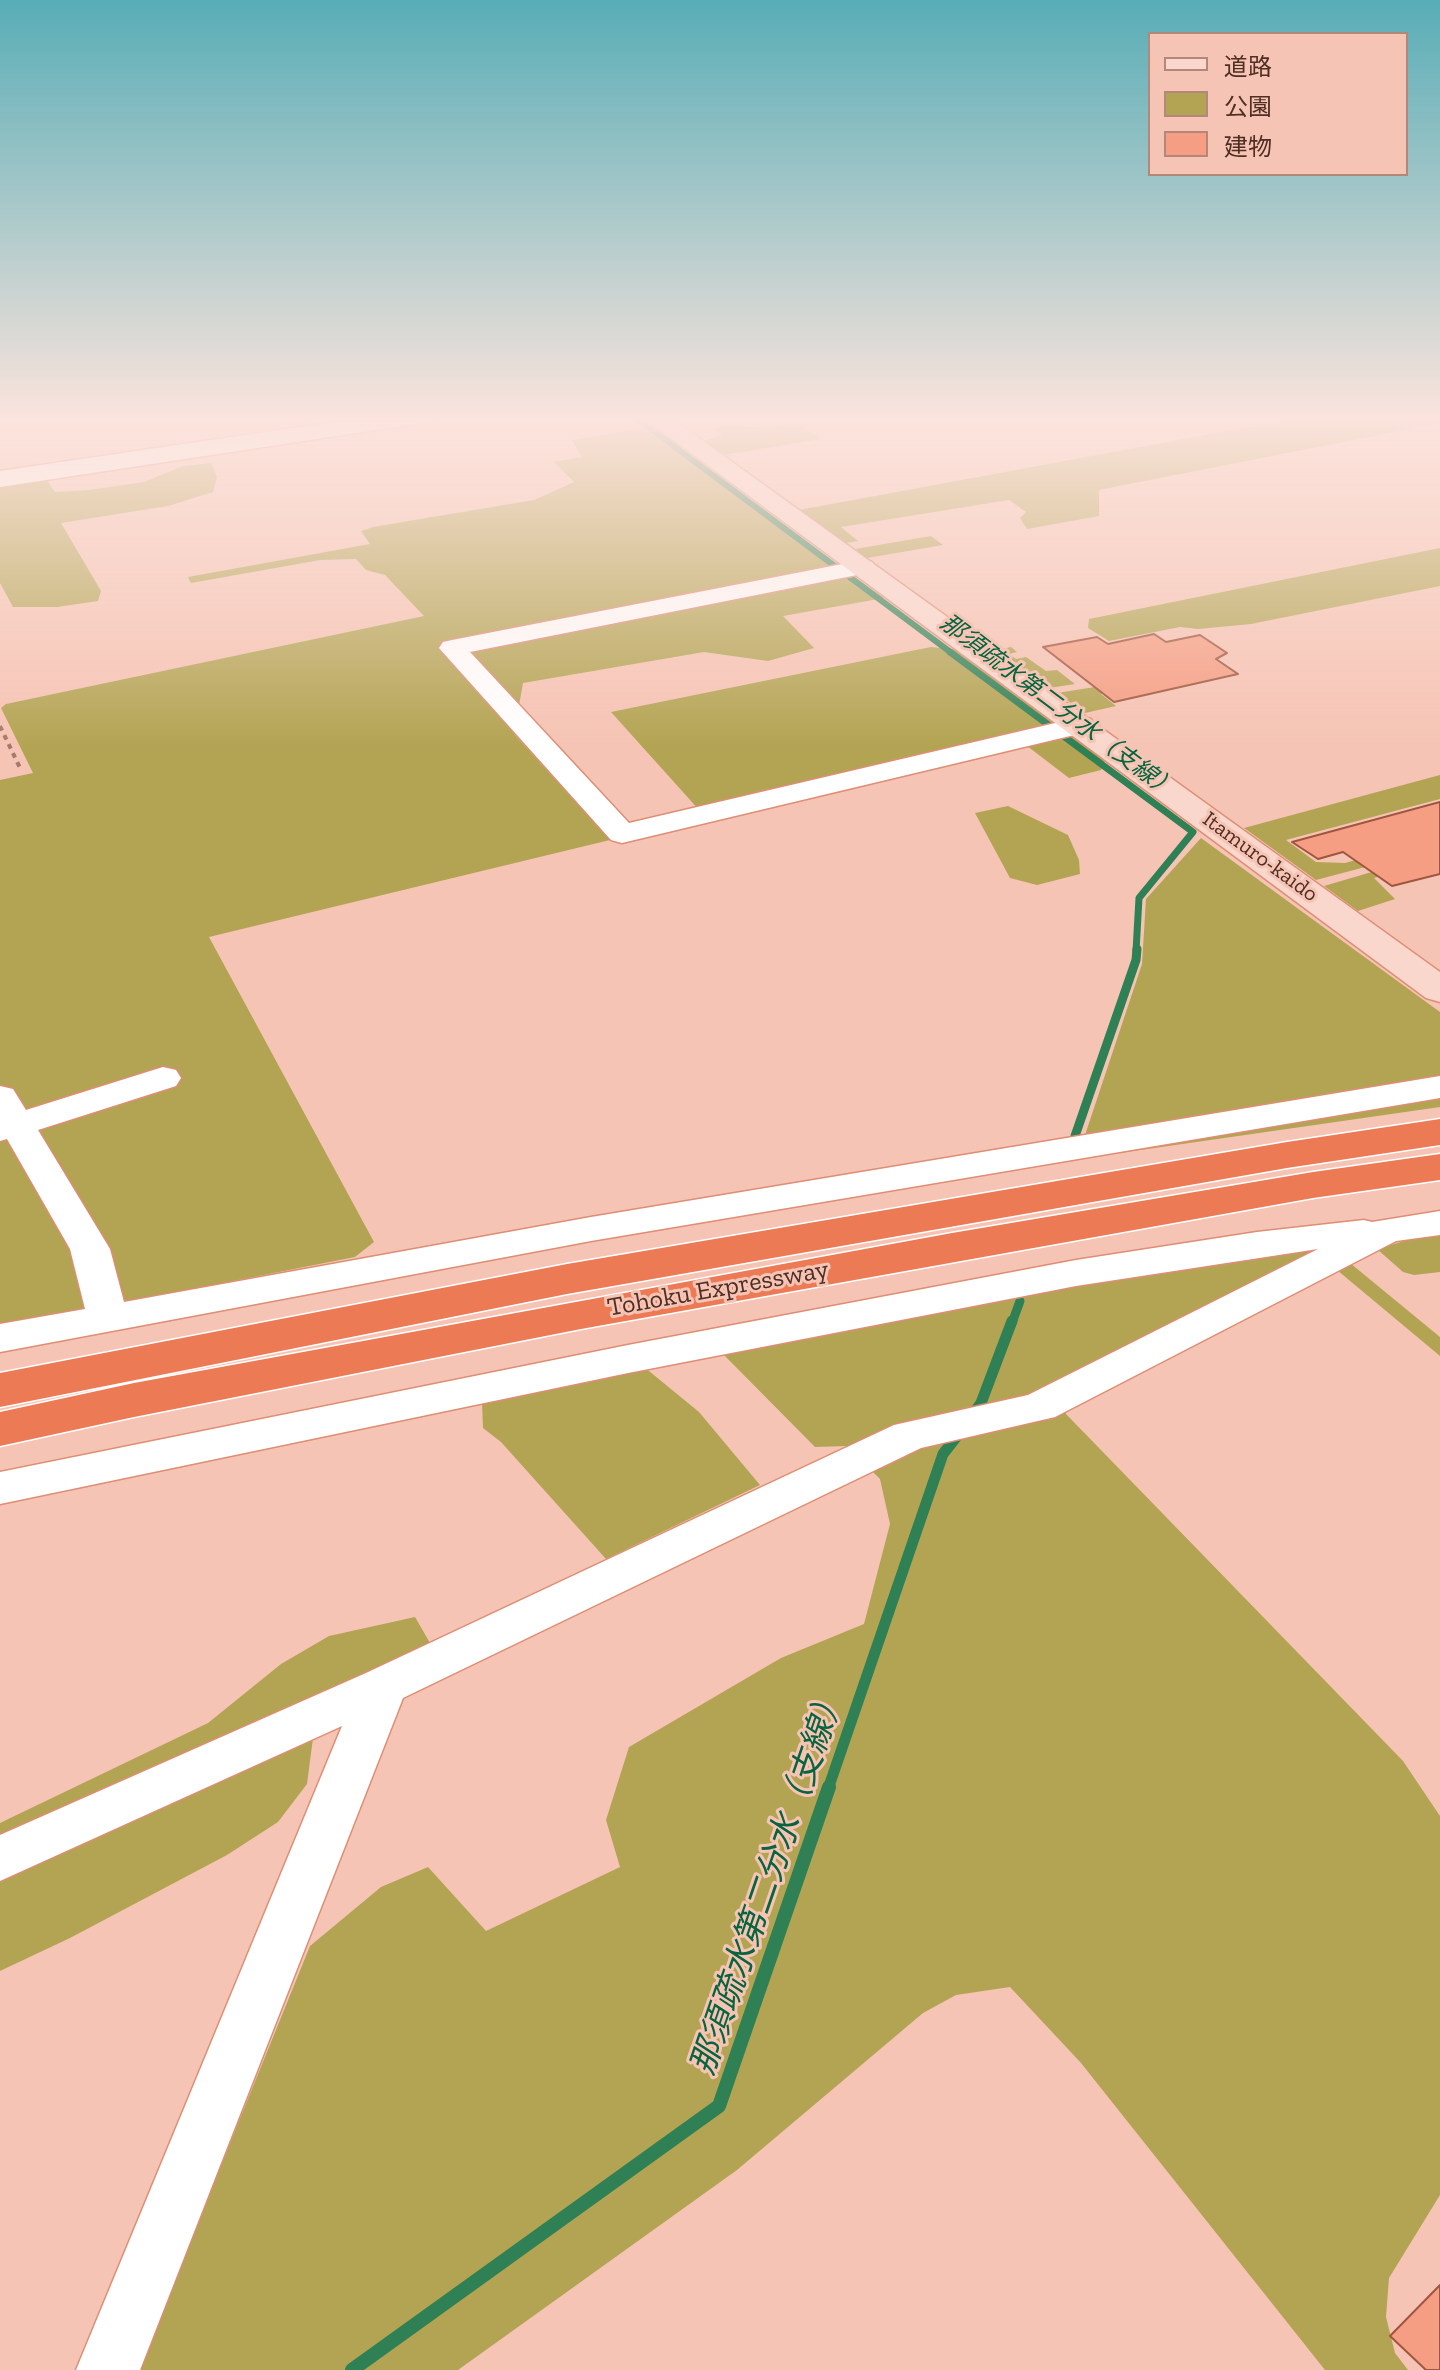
<!DOCTYPE html>
<html>
<head>
<meta charset="utf-8">
<style>
	body { margin:0 }
	#map { position:relative; width:1440px; height:2370px; overflow:hidden; background:#f6c4b4; font-family:"Zilla Slab","Noto Sans JP",serif }
	canvas { display:block }
	.legend { position:absolute; left:1148px; top:32px; width:260px; height:144px; box-sizing:border-box; background:#f6c4b4; border:2px solid #b3887a; margin:0; padding:10px 14px; list-style:none; font-size:24px; color:#4f2e23 }
	.legend li { display:flex; align-items:center; gap:16px; height:40px }
	.legend b { width:40px; border:2px solid #b3887a }
</style>
</head>
<body>
<div id="map">
<canvas width="1440" height="2370"></canvas>
<ul class="legend">
<li><b style="height:10px;background:#f9d7cc"></b>道路</li>
<li><b style="height:22px;background:#b3a453"></b>公園</li>
<li><b style="height:22px;background:#f59e83"></b>建物</li>
</ul>
</div>
<script>
const g = document.querySelector('canvas').getContext('2d');
g.lineJoin = 'round';
function paint(path, color) { g.fillStyle = color; g.fill(path, 'evenodd'); }
const shape = rows => new Path2D(rows.map(r => 'M' + r).join(''));
function trace(path, color, width, dash) { g.strokeStyle = color; g.lineWidth = width; g.lineCap = dash ? 'butt' : 'round'; g.setLineDash(dash || []); g.stroke(path); }
function write(font, color, halo, rows, align = 'center') {
  g.font = font + ' "Zilla Slab","Noto Sans JP",serif'; g.lineWidth = 6; g.setLineDash([]); g.textBaseline = 'middle'; g.strokeStyle = halo; g.fillStyle = color; for (const [text, x, y, turn = 0] of rows) {
    g.save(); g.translate(x, y); g.rotate((+turn || 0) * Math.PI / 180); g.textAlign = isNaN(turn) ? turn : align; if (halo) g.strokeText(text, 0, 0); g.fillText(text, 0, 0); g.restore();
  }
}
paint(shape([
	[1314,415,1440,415,1440,423,1099,490,1099,516,1027,529,1020,518,1026,512,1009,500,841,527,858,541,846,543,799,510],
	[797,423,821,439,723,455,704,441,722,435,714,429,726,425,768,428],
	[643,428,884,598,783,616,814,648,768,661,704,652,523,683,514,734,610,840,209,937,374,1242,355,1257,0,1327,0,780,33,773,1,708,6,704,424,616,385,575,366,570,356,559,320,560,191,583,188,577,370,544,361,531,373,527,534,500,574,482,554,462,582,457,572,440],
	[211,463,217,477,213,492,168,506,61,523,101,591,98,601,57,607,13,607,0,583,0,485,46,479,55,492,89,490,144,482,183,466],
	[931,536,943,545,867,558,855,549],
	[1440,548,1440,586,1251,624,1198,629,1180,627,1109,641,1088,628,1089,619],
	[931,647,959,650,1105,760,1101,770,1069,778,1014,736,700,811,611,712],
	[1011,647,1017,652,1009,654,1016,659,1026,657,1046,671,1057,670,1075,684,1049,688,997,650],
	[1120,683,1128,689,1101,694,1116,706,1085,713,1057,693],
	[1440,775,1440,799,1286,840,1316,862,1345,863,1381,853,1388,861,1316,880,1244,828],
	[1008,806,1068,835,1079,860,1080,874,1037,885,1010,878,975,813],
	[1201,838,1440,1012,1440,1107,1085,1158,1082,1144,1142,964,1146,899],
	[1399,864,1406,868,1374,878,1395,899,1358,911,1324,886],
	[1440,1235,1440,1272,1414,1275,1403,1272,1377,1249,1411,1239],
	[1313,1243,1315,1251,1067,1382,1066,1414,1403,1761,1440,1816,1440,2195,1389,2278,1386,2317,1395,2353,1408,2370,1325,2370,1081,2063,1010,1987,956,1995,923,2013,737,2170,458,2370,138,2370,310,1946,381,1887,428,1867,486,1931,620,1867,606,1820,629,1747,781,1658,864,1624,890,1524,880,1479,847,1446,815,1447,722,1353,724,1342],
	[1350,1263,1440,1337,1440,1356,1337,1270],
	[638,1362,699,1412,760,1485,606,1559,501,1442,483,1428,482,1403],
	[415,1617,430,1643,410,1663,313,1738,307,1784,278,1822,227,1855,70,1938,0,1971,0,1823,208,1723,281,1664,329,1636]
]), '#b3a453');
trace(shape([
	[632,415,953,654]
]), '#2f8055', 6);
trace(shape([
	[950,652,1193,832,1139,898,1136,951]
]), '#2f8055', 7);
trace(shape([
	[1075,1136,1136,960,1137,949],
	[1012,1323,1020,1301]
]), '#2f8055', 9);
trace(shape([
	[972,1416,981,1403,1012,1321],
	[828,1789,943,1454,961,1431]
]), '#2f8055', 11);
trace(shape([
	[352,2370,719,2106,829,1787]
]), '#2f8055', 14);
const building = shape([
	[1154,634,1166,642,1200,635,1227,653,1216,659,1238,674,1114,702,1043,647,1097,637,1108,644,1154,634],
	[1440,802,1440,874,1392,886,1343,852,1318,859,1292,842,1440,802],
	[1440,2285,1440,2370,1426,2370,1390,2336,1440,2285]
]);
paint(building, '#f59e83');
trace(building, '#9f563e', 2);
const minor = shape([
	[863,560,872,562,875,567,872,572,470,652,629,823,1081,717,1091,719,1095,725,1091,731,622,843,611,840,439,648,443,642,452,640,863,560],
	[163,1067,176,1070,181,1078,176,1086,38,1130,110,1249,124,1302,591,1217,1440,1076,1440,1098,591,1241,0,1352,0,1324,85,1309,70,1249,7,1139,0,1141,0,1086,13,1089,26,1110,163,1067],
	[1440,1211,1440,1235,1396,1241,1055,1417,921,1448,403,1698,140,2370,76,2370,342,1726,0,1881,0,1835,366,1673,894,1425,1028,1395,1318,1249,1076,1286,628,1373,0,1504,0,1472,628,1345,1076,1260,1257,1232,1364,1220,1372,1222,1440,1211]
]);
const tertiary = shape([
	[381,415,441,415,438,420,429,422,0,487,0,471,381,415]
]);
const secondary = shape([
	[640,415,667,415,1440,972,1440,1002,1426,998,640,415]
]);
const motorway = shape([
	[1440,1119,1440,1145,1287,1168,567,1294,0,1407,0,1373,567,1264,1287,1142,1440,1119],
	[1440,1154,1440,1180,1313,1198,581,1329,134,1417,0,1446,0,1412,134,1383,952,1233,1313,1172,1440,1154]
]);
trace(minor, '#dd8e74', 3);
trace(tertiary, '#dd8e74', 3);
trace(secondary, '#dd8e74', 3);
trace(motorway, '#fff', 3);
trace(shape([
	[0,726,21,770]
]), '#a47a6c', 4, [5, 5]);
paint(minor, '#fff');
paint(tertiary, '#fff');
paint(secondary, '#f9d7cc');
paint(motorway, '#ec7a55');
const sky = g.createLinearGradient(0, 0, 0, 747);
sky.addColorStop(0, '#58adb6');
sky.addColorStop(0.56, '#fbe4dd');
sky.addColorStop(1, '#fbe4dd00');
g.fillStyle = sky;
g.fillRect(0, 0, 1440, 747);
write('22px', '#4f2e23', '#f6c4b4', [
	["Itamuro-kaido",1260,857,36]
]);
write('italic 24px', '#06643e', '#f6c4b4', [
	["那須疏水第二分水（支線）",1058,707,37]
]);
write('26px', '#4f2e23', '#f6c4b4', [
	["Tohoku Expressway",718,1289,-10]
]);
write('italic 34px', '#06643e', '#f6c4b4', [
	["那須疏水第二分水（支線）",769,1881,-71]
]);
</script>
</body>
</html>
